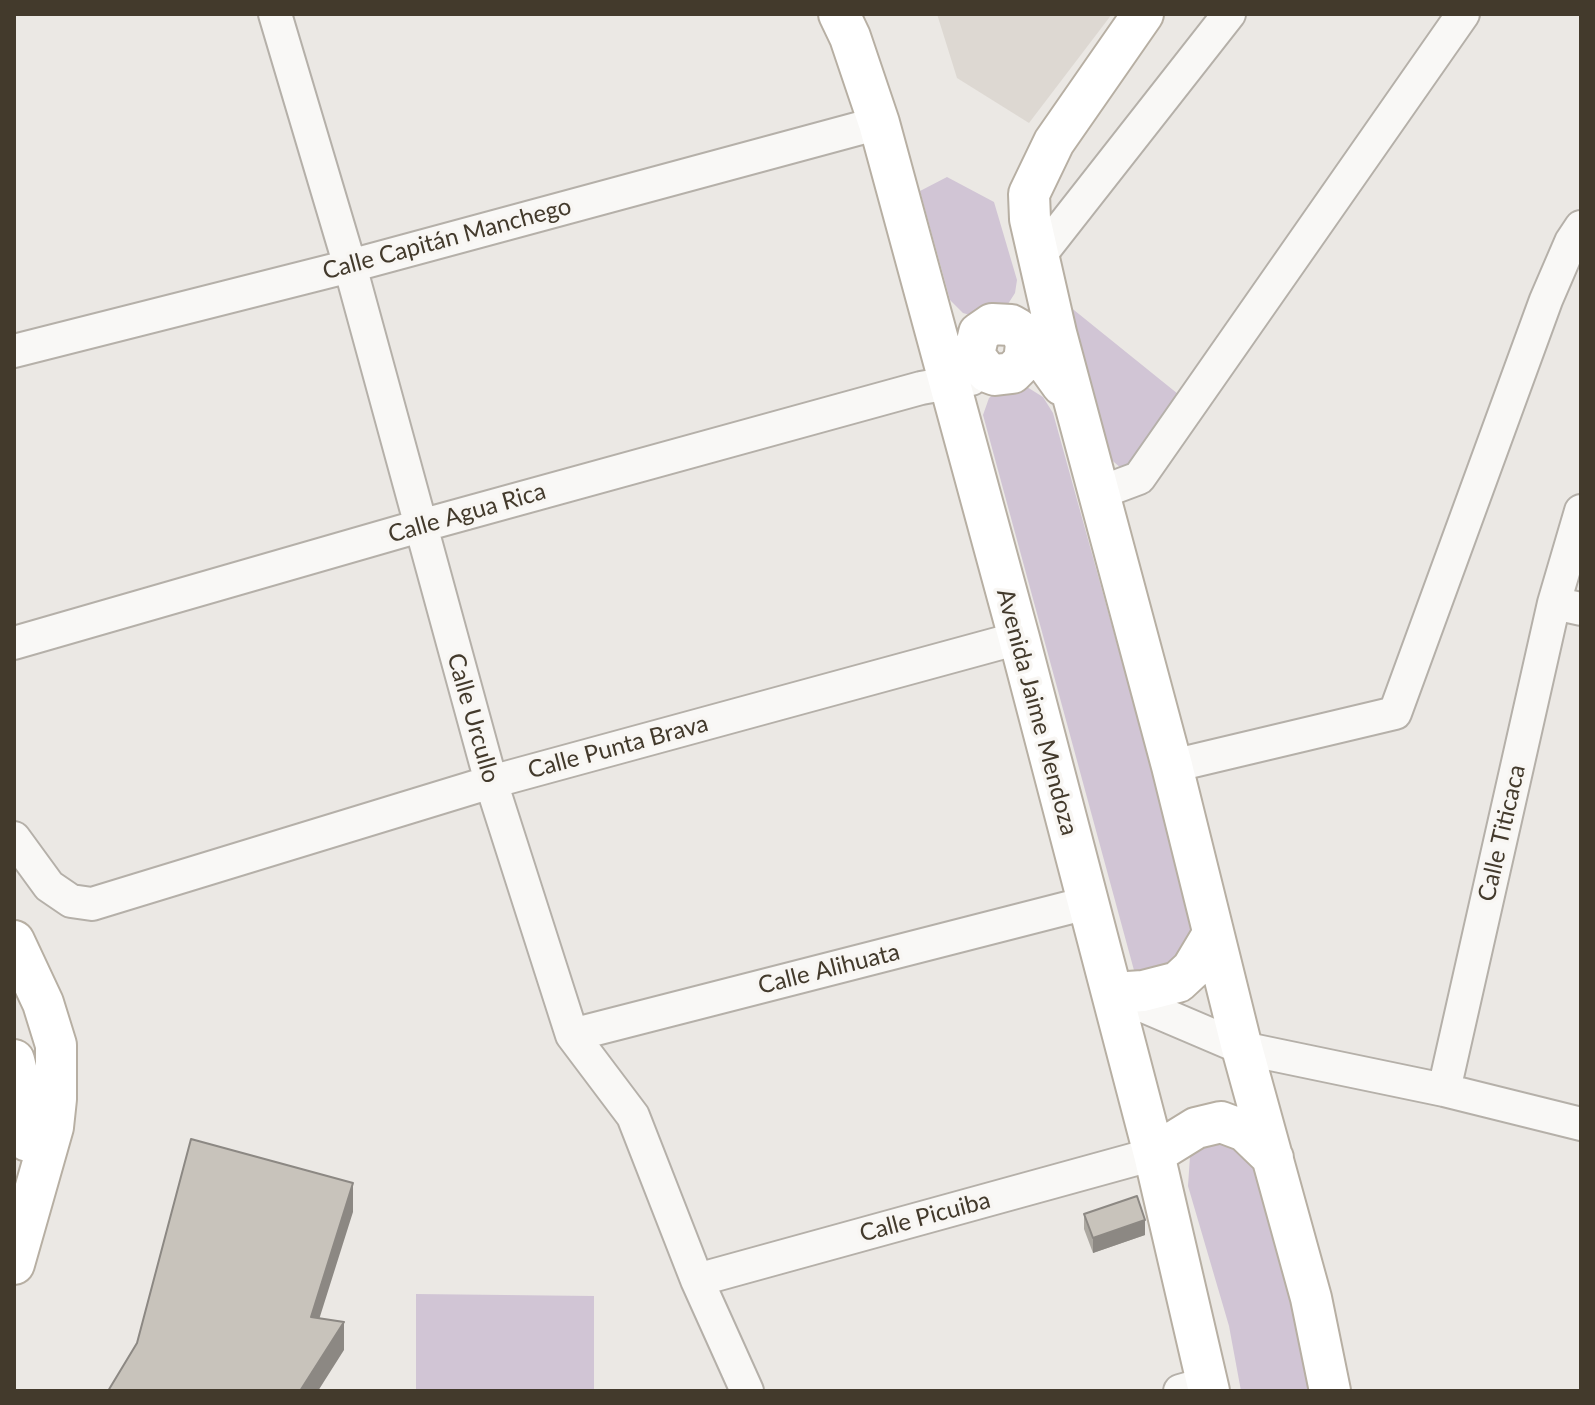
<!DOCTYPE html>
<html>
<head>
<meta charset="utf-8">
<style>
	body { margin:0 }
	#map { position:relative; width:1595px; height:1405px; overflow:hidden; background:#ebe8e4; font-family:Lato,sans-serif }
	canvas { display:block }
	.frame { position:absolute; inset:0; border:16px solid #433a2c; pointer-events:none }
</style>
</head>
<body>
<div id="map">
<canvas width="1595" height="1405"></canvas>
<div class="frame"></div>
</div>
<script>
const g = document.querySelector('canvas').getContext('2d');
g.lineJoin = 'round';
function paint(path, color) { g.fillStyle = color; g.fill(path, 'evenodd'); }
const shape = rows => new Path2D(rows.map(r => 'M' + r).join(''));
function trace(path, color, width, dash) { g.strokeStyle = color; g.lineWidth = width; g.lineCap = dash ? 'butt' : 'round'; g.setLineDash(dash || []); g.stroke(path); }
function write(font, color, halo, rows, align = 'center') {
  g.font = font + ' Lato,sans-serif'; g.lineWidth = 7; g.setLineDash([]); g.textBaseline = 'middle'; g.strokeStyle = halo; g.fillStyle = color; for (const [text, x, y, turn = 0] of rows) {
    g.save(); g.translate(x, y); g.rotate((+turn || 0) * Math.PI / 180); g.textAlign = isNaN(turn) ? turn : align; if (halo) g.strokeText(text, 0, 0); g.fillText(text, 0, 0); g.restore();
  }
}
paint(shape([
	[937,14,1112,14,1029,123,957,78]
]), '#ddd8d2');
paint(shape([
	[947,177,994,202,1017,280,1015,293,1008,304,999,311,977,317,963,313,950,300,920,191],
	[1064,302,1178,394,1137,459,1122,469,1107,456],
	[1014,385,1027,387,1043,397,1053,413,1196,929,1177,972,1135,974,983,415,989,398,999,390],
	[1236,1141,1265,1177,1311,1391,1241,1391,1229,1326,1188,1186,1190,1156,1213,1143],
	[416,1294,594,1296,594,1391,416,1391]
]), '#d1c5d5');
const minor = shape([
	[275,14,350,266,491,782,572,1035,633,1116,697,1280,747,1391],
	[1040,255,1229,14],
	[14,351,350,266,879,123],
	[1099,493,1139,478,1463,14],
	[1554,603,1581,511],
	[14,643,420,526,921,388,971,379],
	[1172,766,1395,713,1546,300,1571,242,1581,227],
	[14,838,49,886,71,901,92,904,491,782,1019,638],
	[1113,993,1242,1048,1444,1090,1581,1124],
	[572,1035,1087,903],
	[1444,1090,1554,603,1581,609],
	[697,1280,1154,1154],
	[1180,1391,1208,1383]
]);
const major = shape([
	[839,14,850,37,879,123,1019,638,1154,1154,1209,1391],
	[1143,14,1054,142,1029,194,1030,219,1056,333,1172,766,1242,1048,1311,1298,1330,1391],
	[1023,336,1026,344,1024,361,1012,373,995,375,987,372,976,358,975,350,979,333,992,324,1011,325,1018,329,1039,353,1062,385],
	[14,941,43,1003,56,1045,56,1099,53,1127,14,1264],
	[1113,993,1143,991,1178,982,1192,969,1213,934],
	[14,1060,21,1088,14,1126],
	'15 1123a19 19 0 1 1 38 0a19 19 0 1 1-38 0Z',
	[1154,1154,1196,1128,1221,1122,1245,1131,1273,1158]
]);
trace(minor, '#b5b0a9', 36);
trace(major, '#b7afa3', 44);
trace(minor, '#f9f8f6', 32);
trace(major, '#fff', 40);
paint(shape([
	[1084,1214,1145,1235,1093,1253,1084,1229]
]), '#aca8a1');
paint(shape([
	[353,1183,353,1212,311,1345,311,1317],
	[1145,1220,1145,1235,1093,1253,1093,1238],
	[344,1322,344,1350,318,1391,300,1391]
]), '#8c8883');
const building = shape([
	[191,1139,353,1183,311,1317,344,1322,300,1391,108,1391,137,1343,191,1139],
	[1137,1196,1145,1220,1093,1238,1084,1214,1137,1196]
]);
paint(building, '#c8c3bb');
trace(building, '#8c8883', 2);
write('24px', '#433a2c', '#f8f6f3', [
	["Calle Capitán Manchego",447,239,-15],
	["Calle Agua Rica",467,513,-16],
	["Avenida Jaime Mendoza",1037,712,75],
	["Calle Urcullo",473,718,74],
	["Calle Punta Brava",618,747,-15],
	["Calle Titicaca",1502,833,-77],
	["Calle Alihuata",829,969,-14],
	["Calle Picuiba",925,1217,-15]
]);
</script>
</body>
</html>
